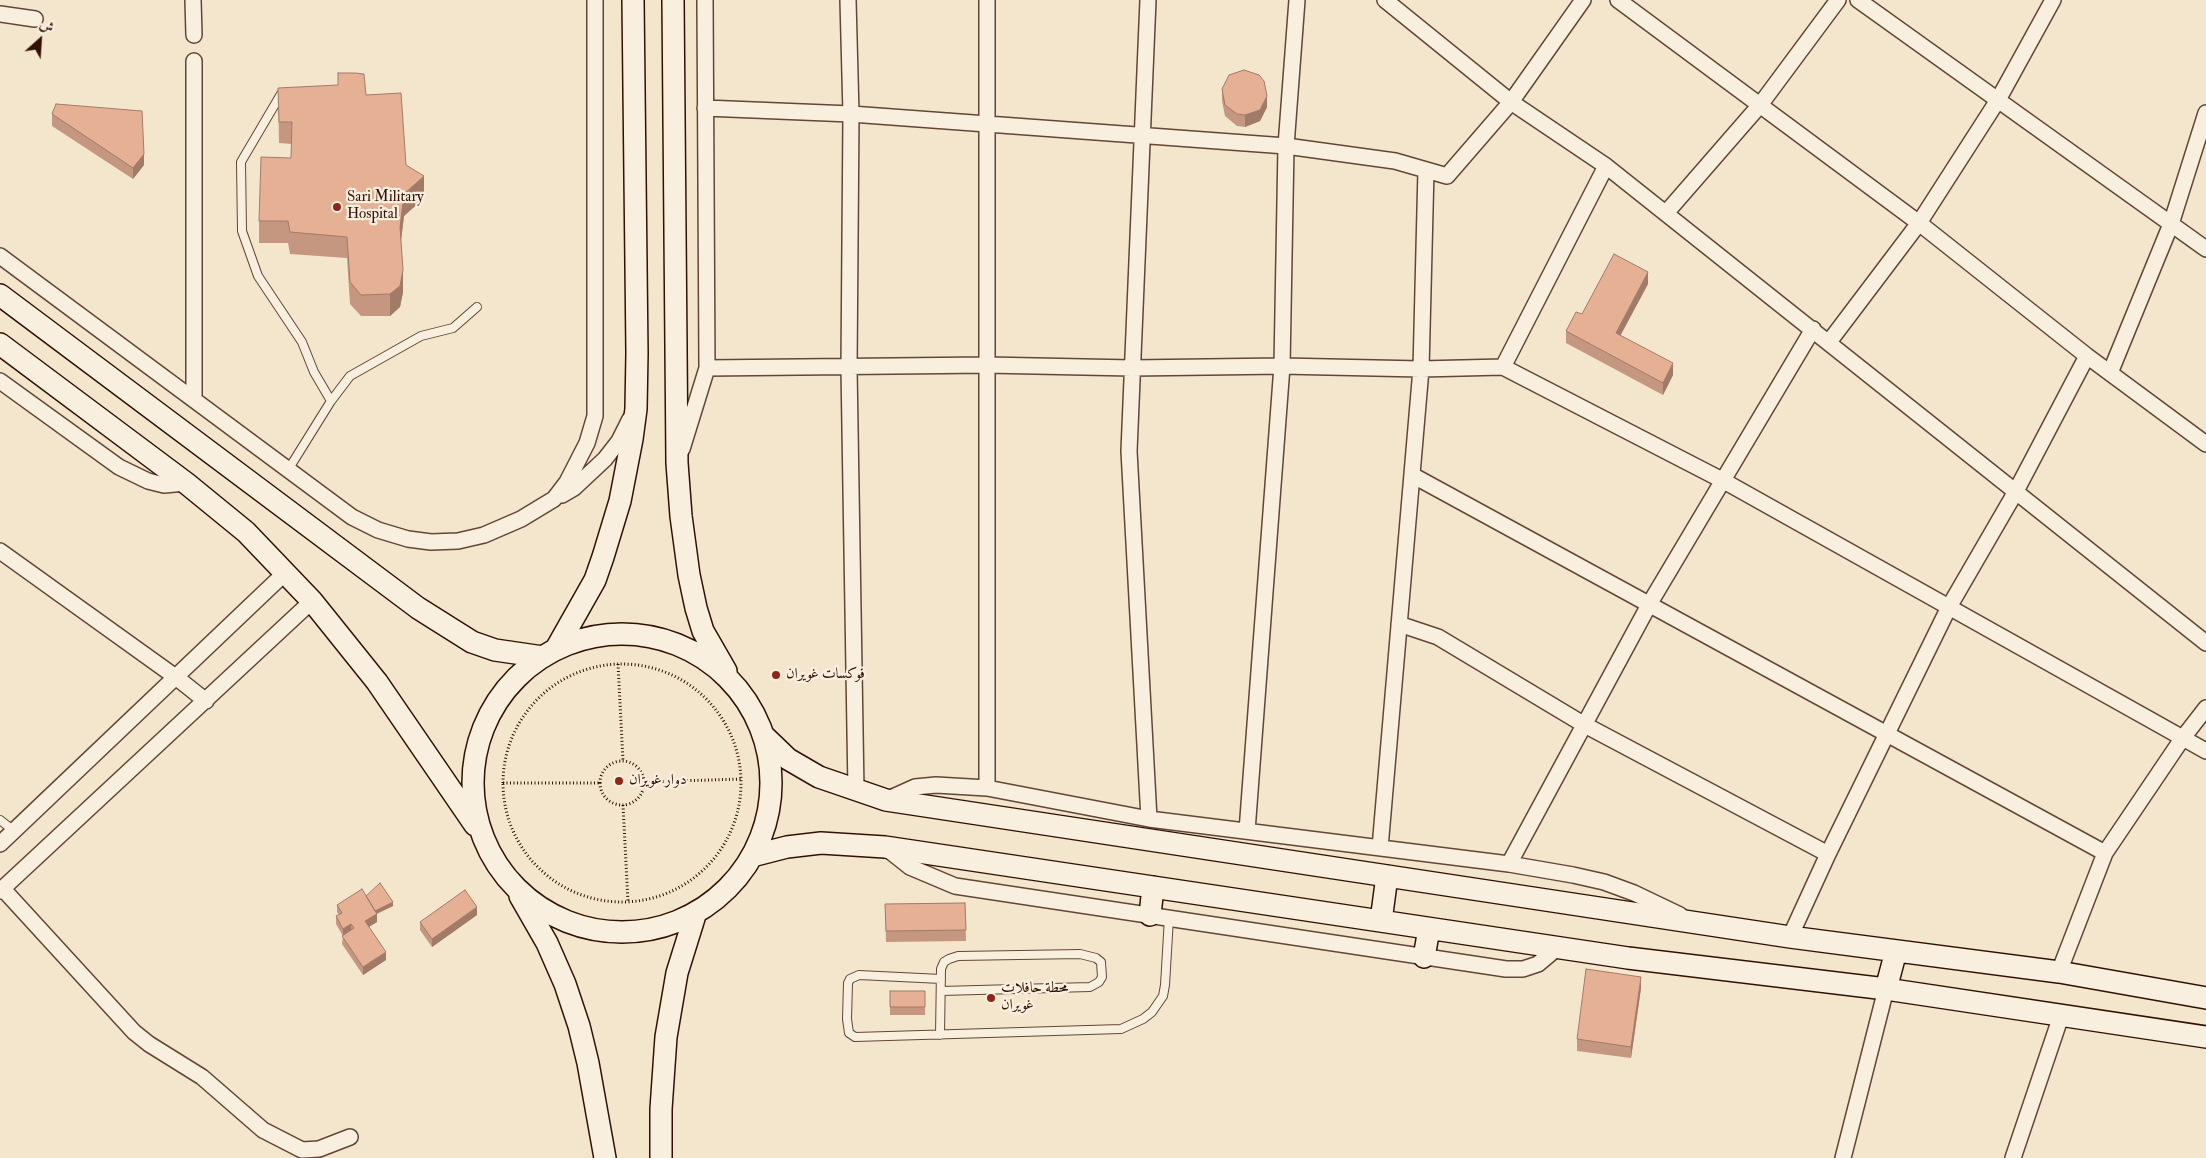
<!DOCTYPE html>
<html>
<head>
<meta charset="utf-8">
<style>
	body { margin:0 }
	#map { position:relative; width:2206px; height:1158px; overflow:hidden; background:#f4e6cd; font-family:"IM FELL Double Pica",Amiri,serif }
	canvas { display:block }
	.north { position:absolute; left:15px; top:15px; width:50px; height:50px; -webkit-text-stroke:4px #f8efde; paint-order:stroke; rotate:26deg; font-size:14px; font-weight:700; line-height:20px; text-align:center; color:#311104 }
	.north::after { content:''; display:block; margin:auto; width:18px; height:22px; background:#311104; clip-path:polygon(50% 0,100% 100%,50% 72%,0 100%) }
</style>
</head>
<body>
<div id="map">
<canvas width="2206" height="1158"></canvas>
<div class="north">ش</div>
</div>
<script>
const g = document.querySelector('canvas').getContext('2d');
g.lineJoin = 'round';
const shape = rows => new Path2D(rows.map(r => 'M' + r).join(''));
function trace(path, color, width, dash) { g.strokeStyle = color; g.lineWidth = width; g.lineCap = dash ? 'butt' : 'round'; g.setLineDash(dash || []); g.stroke(path); }
function paint(path, color) { g.fillStyle = color; g.fill(path, 'evenodd'); }
function write(font, color, halo, rows, align = 'center') {
  g.font = font + ' "IM FELL Double Pica",Amiri,serif'; g.lineWidth = 4.5; g.setLineDash([]); g.textBaseline = 'middle'; g.strokeStyle = halo; g.fillStyle = color; for (const [text, x, y, turn = 0] of rows) {
    g.save(); g.translate(x, y); g.rotate((+turn || 0) * Math.PI / 180); g.textAlign = isNaN(turn) ? turn : align; if (halo) g.strokeText(text, 0, 0); g.fillText(text, 0, 0); g.restore();
  }
}
const lane = shape([
	[281,94,241,162,242,231,258,276,302,342,314,372,331,401,288,470],
	[331,401,350,376,421,336,453,328,477,307],
	[0,820,14,831],
	[941,979,859,975,850,979,848,983,847,1019,849,1033,855,1037,1121,1029,1143,1019,1152,1012,1163,996,1165,985,1169,918],
	[940,1035,941,969,944,962,949,959,958,956,1080,954,1096,958,1101,962,1102,977,1099,982,1090,987,941,991]
]);
const street = shape([
	[193,0,194,35],
	[848,0,851,114,849,368,856,791],
	[987,0,987,788],
	[1148,0,1129,451,1149,819],
	[1385,0,1511,102,1606,166,2206,643],
	[1618,0,1919,223,2087,356,2206,444],
	[1858,0,2206,249],
	[0,14,35,19],
	[705,108,851,114,1286,146,1395,161,1447,176,1511,102,1583,0],
	[1666,213,1760,105,1838,0],
	[0,256,352,517,378,530,408,539,431,542,458,541,484,535,521,519,554,499,567,482,587,443,595,416,595,0],
	[1829,342,1919,223,1998,100,2053,0],
	[1503,367,1606,166],
	[707,368,987,365,1132,368,1282,366,1421,369,1503,367,1722,480,2206,751],
	[2110,373,2171,224,2206,113],
	[0,381,119,467,148,481,164,485,186,483],
	[194,400,194,61],
	[682,449,707,368,705,0],
	[1412,475,2105,853],
	[562,495,574,488,605,459,619,441,630,419],
	[0,551,177,678,206,701],
	[1399,624,1438,637,1583,724,1828,854],
	[886,800,915,787,936,785,987,788,1149,819,1509,864,1573,875,1604,882,1634,893,1680,915],
	[1247,831,1282,366,1286,146,1297,0],
	[0,844,286,572],
	[886,848,910,867,955,886,1506,969,1523,969,1538,964,1557,948],
	[1380,848,1421,369,1426,170],
	[1509,864,1650,603,1813,329],
	[3,889,134,1032,149,1044,202,1077,263,1130,302,1150,319,1149,350,1137],
	[0,891,312,601],
	[1790,937,1828,854,1949,607,2015,493,2087,356],
	[2059,972,2105,853,2182,739,2206,708],
	[1843,1158,1886,989],
	[2013,1158,2061,1016]
]);
const secondary = shape([
	[673,0,677,463,681,516,689,575,696,608,703,631,726,671],
	[0,295,418,608,472,642,495,650,543,657],
	[0,344,186,483,246,532,312,601,377,682,475,825],
	'473 783a149 149 0 1 1 298 0a149 149 0 1 1-298 0Z',
	[556,649,595,580,603,557,620,501,632,439,636,409,637,353,633,0],
	[763,735,788,759,819,777,886,800,1790,937,2059,972,2206,998],
	[752,856,787,847,821,843,885,847,1628,958,1886,989,2206,1037],
	[520,896,547,943,565,984,579,1026,588,1063,605,1158],
	[1150,915,1153,887],
	[1381,921,1387,876],
	[1424,957,1429,929],
	[1886,989,1896,951],
	[661,1158,661,1109,666,1037,677,973,696,912]
]);
trace(lane, '#624636', 10);
trace(street, '#624636', 18);
trace(secondary, '#311104', 24);
trace(shape([
	'503 783a119 119 0 1 1 238 0a119 119 0 1 1-238 0Z',
	[618,664,623,761],
	'600 783a22 22 0 1 1 44 0a22 22 0 1 1-44 0Z',
	[645,782,742,779],
	[503,783,600,783],
	[623,805,628,902]
]), '#311104', 3, [1, 2.5]);
trace(lane, '#f8efde', 8);
trace(street, '#f8efde', 15);
trace(secondary, '#f8efde', 21);
paint(shape([
	[278,88,366,95,424,198,404,216,401,240,403,292,400,307,390,316,361,316,350,304,347,258,290,254,288,243,259,243,259,221,291,158,292,144,279,143],
	[1222,89,1267,107,1260,121,1245,127,1237,126,1225,116,1222,101],
	[52,114,144,165,133,179,52,126],
	[1648,284,1620,335,1673,375,1663,395,1566,343,1566,331,1582,314],
	[366,896,393,906,377,914,377,922,369,927,386,960,363,975,342,944,343,936,336,924,336,916,339,915,337,912,337,905],
	[965,903,966,941,886,942,885,904],
	[477,915,432,947,420,930,420,922],
	[1641,988,1631,1058,1577,1051,1577,1039],
	[890,991,925,991,925,1015,890,1015]
]), '#c69780');
paint(shape([
	[1267,96,1267,107,1260,121,1245,127,1245,115],
	[144,154,144,165,133,179,133,168],
	[424,176,424,198,404,216,400,249,400,227,404,194],
	[403,270,403,292,400,307,390,316,390,294],
	[1648,272,1648,284,1616,344,1616,333],
	[1673,363,1673,375,1663,395,1663,383],
	[393,902,393,906,373,915,373,912],
	[477,907,477,915,432,947,432,939],
	[377,914,377,922,365,929,365,921],
	[351,924,351,932,343,936,343,929],
	[386,952,386,960,363,975,363,967],
	[1641,977,1641,988,1631,1058,1631,1047]
]), '#a17b68');
const building = shape([
	[1244,70,1259,75,1264,81,1267,96,1260,110,1245,115,1237,114,1225,105,1222,89,1229,75,1244,70],
	[338,73,355,73,364,74,366,95,401,93,406,165,424,176,404,194,400,227,403,270,400,286,390,294,361,295,350,282,347,237,290,232,288,221,259,221,261,157,291,158,292,122,279,122,278,88,338,85,338,73],
	[56,104,142,111,144,154,133,168,52,114,56,104],
	[1614,254,1648,272,1616,333,1673,363,1663,383,1566,331,1576,312,1582,314,1614,254],
	[380,883,393,902,375,911,366,896,380,883],
	[362,889,377,914,365,921,386,952,363,967,342,936,354,928,351,924,343,929,336,916,342,913,337,905,362,889],
	[465,890,477,907,432,939,420,922,465,890],
	[965,903,966,930,886,931,885,904,965,903],
	[1586,969,1641,977,1631,1047,1577,1039,1586,969],
	[890,991,925,991,925,1007,890,1007,890,991]
]);
paint(building, '#e6b095');
trace(building, '#a17b68', 1);
for (const [x, y, r, color] of [
	[337,207,5,"#8f2418"],
	[776,675,5,"#8f2418"],
	[619,781,5,"#8f2418"],
	[991,998,5,"#8f2418"]
]) { const dot = new Path2D(); dot.arc(x, y, r, 0, 2 * Math.PI); g.fillStyle = color; g.fill(dot); trace(dot, '#f8efde', 2); }
write('15px', '#311104', '#f8efde', [
	["Sari Military",347,198],
	["Hospital",347,215],
	["فوكسات غويران",786,675],
	["دوار غويران",629,781],
	["محطة حافلات",1001,989],
	["غويران",1001,1006]
], 'left');
</script>
</body>
</html>
